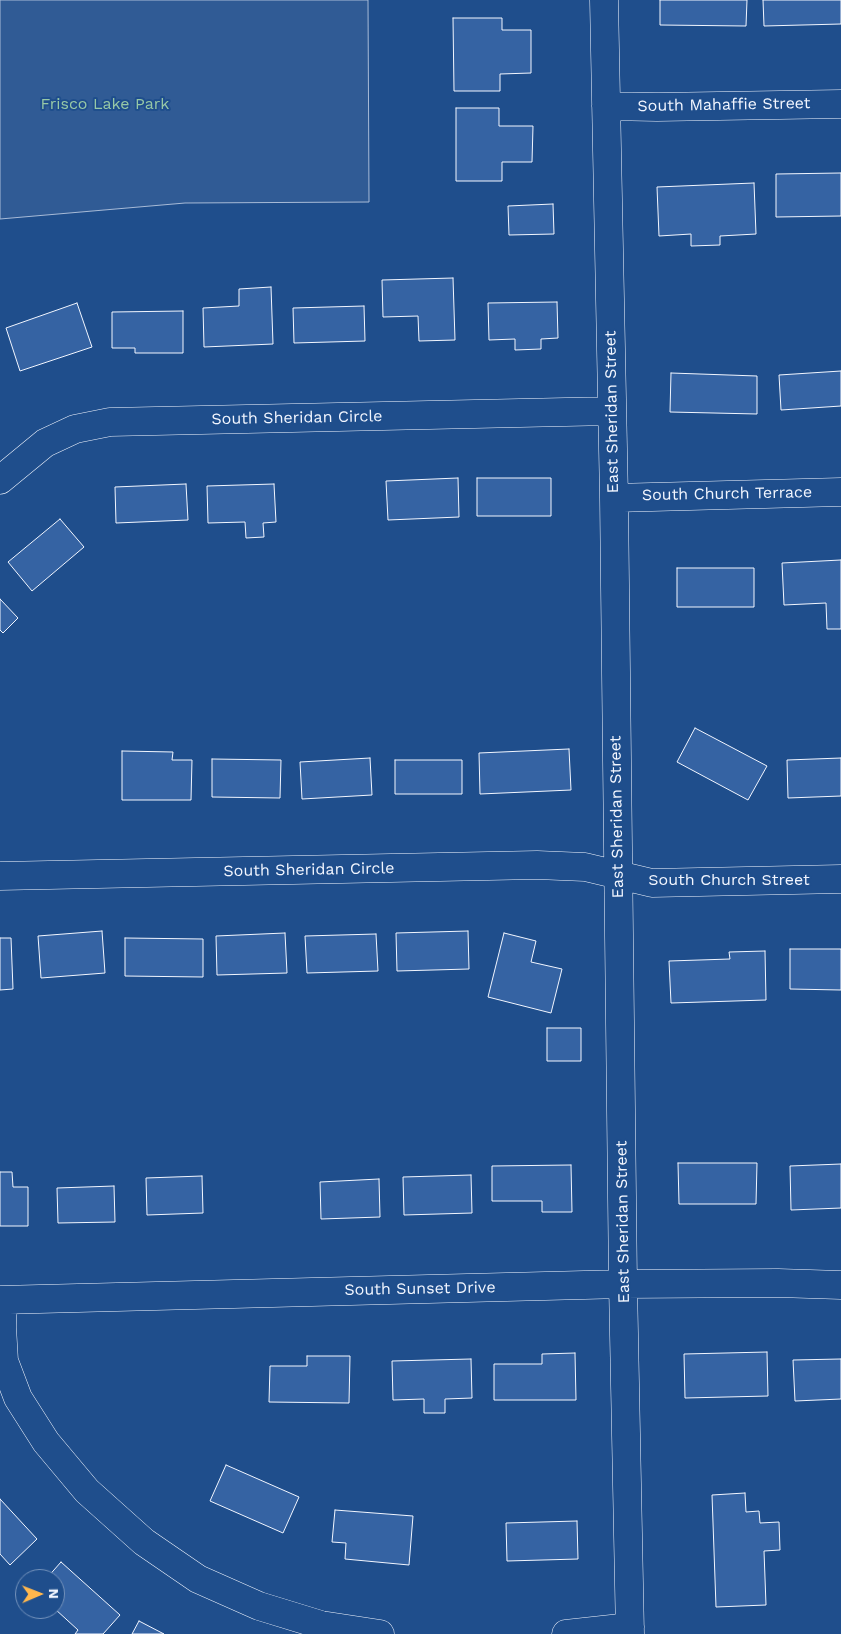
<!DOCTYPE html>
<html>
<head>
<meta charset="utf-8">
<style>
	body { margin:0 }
	#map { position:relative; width:841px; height:1634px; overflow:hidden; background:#1f4e8c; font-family:"Work Sans",sans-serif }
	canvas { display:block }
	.north { position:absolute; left:15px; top:1569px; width:50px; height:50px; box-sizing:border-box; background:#1f4e8c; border:1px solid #7391ba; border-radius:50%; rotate:89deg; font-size:14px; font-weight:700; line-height:20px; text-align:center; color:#f2f6ff }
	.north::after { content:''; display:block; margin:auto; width:18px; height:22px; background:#ffb74d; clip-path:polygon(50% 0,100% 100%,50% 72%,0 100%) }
</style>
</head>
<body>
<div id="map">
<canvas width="841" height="1634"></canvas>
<div class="north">N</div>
</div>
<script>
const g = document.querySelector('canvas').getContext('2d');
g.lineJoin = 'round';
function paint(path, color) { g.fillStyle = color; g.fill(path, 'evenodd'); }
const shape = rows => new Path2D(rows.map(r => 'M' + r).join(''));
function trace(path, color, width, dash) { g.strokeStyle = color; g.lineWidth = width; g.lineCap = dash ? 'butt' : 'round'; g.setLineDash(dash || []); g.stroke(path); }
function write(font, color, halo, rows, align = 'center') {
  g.font = font + ' "Work Sans",sans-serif'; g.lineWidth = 4; g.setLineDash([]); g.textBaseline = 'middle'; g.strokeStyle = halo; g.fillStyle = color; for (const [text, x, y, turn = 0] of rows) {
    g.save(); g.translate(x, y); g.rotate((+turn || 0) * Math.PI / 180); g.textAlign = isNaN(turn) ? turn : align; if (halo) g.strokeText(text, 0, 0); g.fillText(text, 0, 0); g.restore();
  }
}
const built = shape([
	[0,0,368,0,369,202,185,203,0,219,0,0]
]);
paint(built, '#305b95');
trace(built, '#a8bbd7', 1);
const building = shape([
	[660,0,747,0,746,26,660,25,660,0],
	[763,0,841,0,841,24,764,26,763,0],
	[453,18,502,18,502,30,531,30,531,73,500,74,500,91,454,91,453,18],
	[456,108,499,108,499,126,533,126,532,162,502,162,502,181,456,181,456,108],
	[841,173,841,216,776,217,776,174,841,173],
	[754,183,756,234,720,236,720,245,691,246,691,234,659,236,657,187,754,183],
	[553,204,554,234,509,235,508,206,553,204],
	[453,278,455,340,419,341,418,316,383,317,382,280,453,278],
	[271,287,273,344,204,347,203,308,239,306,239,289,271,287],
	[557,302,558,338,541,339,541,349,515,350,515,339,489,340,488,303,557,302],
	[77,303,92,347,20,371,6,328,77,303],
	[364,306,365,341,294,343,293,308,364,306],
	[183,311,183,353,135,353,135,348,112,348,112,312,183,311],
	[841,371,841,406,781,410,779,375,841,371],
	[671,373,757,376,757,414,670,412,671,373],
	[458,478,459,517,388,520,386,481,458,478],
	[477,478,551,478,551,516,477,516,477,478],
	[186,484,188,520,116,523,115,487,186,484],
	[274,484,276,522,263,523,264,537,246,538,245,522,208,523,207,486,274,484],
	[60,519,84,547,32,591,8,562,60,519],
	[841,560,841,629,827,629,826,603,784,605,782,563,841,560],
	[677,568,754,568,754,607,677,607,677,568],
	[0,599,18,618,3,633,0,630,0,599],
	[695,728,767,766,748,800,677,762,695,728],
	[569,749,571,790,480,794,479,753,569,749],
	[122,751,173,752,172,760,192,760,191,800,122,800,122,751],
	[370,758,372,795,302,799,300,762,370,758],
	[841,758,841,796,788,798,787,760,841,758],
	[212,759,281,760,280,798,212,797,212,759],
	[395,760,462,760,462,794,395,794,395,760],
	[102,931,105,973,41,978,38,936,102,931],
	[468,931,469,969,397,971,396,933,468,931],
	[285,933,287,973,217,975,216,936,285,933],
	[504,933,536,941,531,962,562,969,551,1013,488,997,504,933],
	[376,934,378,971,307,973,305,936,376,934],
	[0,938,11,938,13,989,0,990,0,938],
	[125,938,203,939,203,977,125,976,125,938],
	[790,949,841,949,841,990,790,989,790,949],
	[765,951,766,1000,671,1003,669,961,730,959,729,952,765,951],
	[547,1028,581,1028,581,1061,547,1061,547,1028],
	[678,1163,757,1163,756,1204,679,1204,678,1163],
	[841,1164,841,1208,791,1210,790,1166,841,1164],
	[571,1165,572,1212,542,1212,542,1201,492,1201,492,1166,571,1165],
	[0,1172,12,1172,13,1187,28,1187,28,1226,0,1226,0,1172],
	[471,1175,472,1213,404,1215,403,1177,471,1175],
	[202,1176,203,1213,147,1215,146,1178,202,1176],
	[379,1179,380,1217,321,1219,320,1182,379,1179],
	[114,1186,115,1222,58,1223,57,1188,114,1186],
	[767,1352,768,1396,685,1398,684,1354,767,1352],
	[575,1353,576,1400,494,1400,494,1364,542,1364,542,1354,575,1353],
	[307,1356,350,1356,349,1403,269,1402,270,1366,307,1366,307,1356],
	[471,1359,472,1398,445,1399,445,1413,424,1413,424,1399,393,1400,392,1361,471,1359],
	[841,1359,841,1399,795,1401,793,1360,841,1359],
	[226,1465,299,1497,283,1533,210,1501,226,1465],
	[745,1493,746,1512,759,1511,760,1523,779,1522,780,1550,764,1551,766,1605,716,1607,712,1495,745,1493],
	[0,1499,37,1539,10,1565,0,1554,0,1499],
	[335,1510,413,1516,409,1565,345,1559,346,1543,332,1542,335,1510],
	[577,1521,578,1559,507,1561,506,1523,577,1521],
	[61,1562,120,1615,103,1634,75,1634,78,1630,55,1609,55,1579,46,1579,61,1562],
	[139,1621,164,1634,132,1634,139,1621]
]);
paint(building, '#3563a3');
trace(building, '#f2f6ff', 1);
const minor = shape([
	[604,0,614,498,623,1284,630,1634],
	[606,106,657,107,841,104],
	[0,480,45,443,75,429,110,422,611,411],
	[614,498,841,492],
	[0,876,537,865,585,867,652,883,841,879],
	[0,1300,623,1284,778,1283,841,1285],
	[3,1300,2,1327,4,1361,18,1398,46,1442,87,1491,144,1542,198,1579,259,1606,321,1625,380,1634],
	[566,1634,630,1627]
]);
trace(minor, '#f2f6ff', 29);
trace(minor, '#1f4e8c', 28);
write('16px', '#97c8a6', '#1f4e8c', [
	["Frisco Lake Park",105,104]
]);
write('16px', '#f2f6ff', '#1f4e8c', [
	["South Mahaffie Street",724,105,-1],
	["East Sheridan Street",612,412,-91],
	["South Sheridan Circle",297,418,-1],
	["South Church Terrace",727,494,-1],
	["East Sheridan Street",617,817,-91],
	["South Sheridan Circle",309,870,-1],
	["South Church Street",729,880],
	["East Sheridan Street",623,1222,-91],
	["South Sunset Drive",420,1289,-1]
]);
</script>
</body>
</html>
